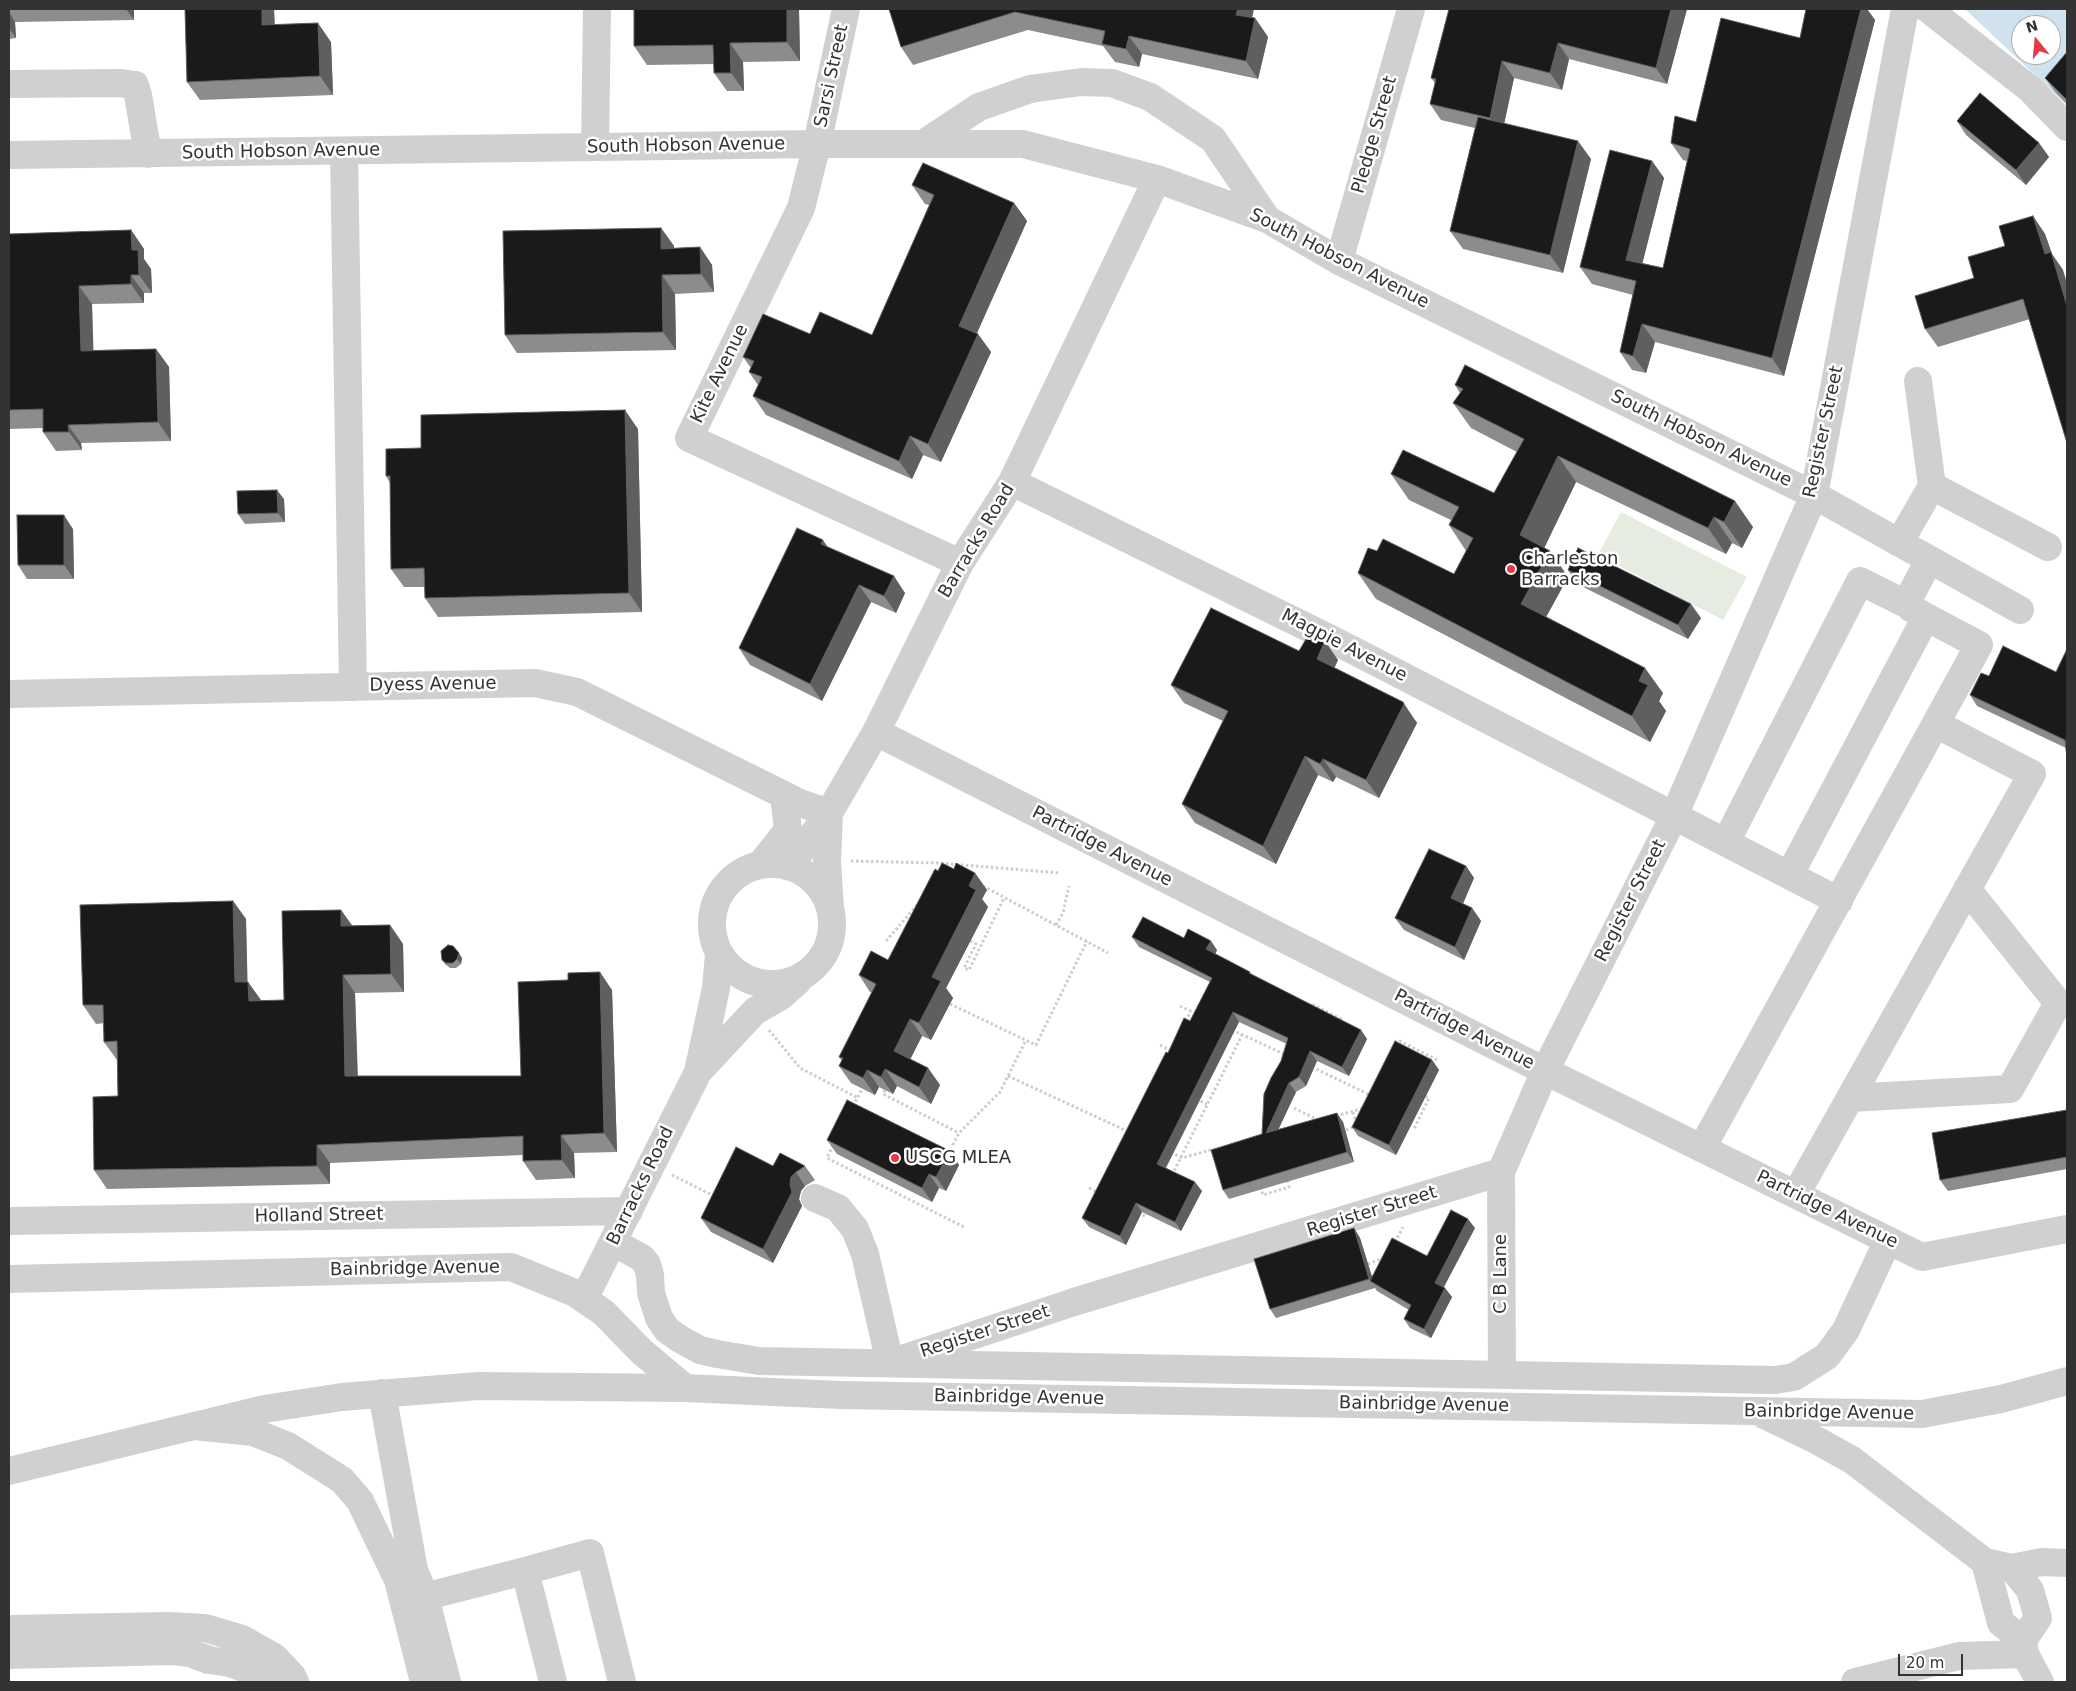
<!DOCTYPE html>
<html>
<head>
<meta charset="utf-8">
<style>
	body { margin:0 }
	#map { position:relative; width:2076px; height:1691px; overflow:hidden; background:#fff; font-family:"DejaVu Sans",sans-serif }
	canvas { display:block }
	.frame { position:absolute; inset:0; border:10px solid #333; pointer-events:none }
	.north { position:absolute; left:2011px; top:15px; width:50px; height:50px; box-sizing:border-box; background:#fff; border:1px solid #adadad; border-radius:50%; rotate:343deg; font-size:14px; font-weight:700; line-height:20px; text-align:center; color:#333 }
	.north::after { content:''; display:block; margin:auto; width:18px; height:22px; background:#e63946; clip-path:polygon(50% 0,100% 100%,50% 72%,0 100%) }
	.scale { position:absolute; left:1898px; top:1654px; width:65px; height:22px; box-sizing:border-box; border:2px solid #333; border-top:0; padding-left:6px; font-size:15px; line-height:18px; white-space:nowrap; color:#333; -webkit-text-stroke:4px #fff; paint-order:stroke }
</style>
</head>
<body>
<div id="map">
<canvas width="2076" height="1691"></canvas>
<div class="frame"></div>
<div class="north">N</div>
<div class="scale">20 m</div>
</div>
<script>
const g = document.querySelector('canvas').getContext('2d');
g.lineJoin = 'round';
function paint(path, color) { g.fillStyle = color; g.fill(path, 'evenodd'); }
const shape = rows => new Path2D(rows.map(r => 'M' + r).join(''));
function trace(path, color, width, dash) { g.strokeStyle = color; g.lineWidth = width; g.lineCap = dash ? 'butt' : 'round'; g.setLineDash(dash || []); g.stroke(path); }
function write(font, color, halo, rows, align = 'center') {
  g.font = font + ' "DejaVu Sans",sans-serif'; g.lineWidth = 5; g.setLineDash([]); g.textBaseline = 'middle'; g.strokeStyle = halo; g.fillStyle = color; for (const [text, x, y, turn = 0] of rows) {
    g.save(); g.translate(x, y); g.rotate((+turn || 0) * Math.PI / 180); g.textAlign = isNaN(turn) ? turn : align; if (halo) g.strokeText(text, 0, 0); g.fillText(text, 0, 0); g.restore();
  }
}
paint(shape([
	[1621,512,1747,577,1723,620,1598,555]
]), '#e6ecdf');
paint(shape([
	[1965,9,2067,9,2067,106,2054,93],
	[2021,25,2051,25,2051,55,2021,55]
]), '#cfe2ee');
trace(shape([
	[851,861,939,863,1060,873],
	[983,886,1108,953],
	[1056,925,1063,913,1069,886],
	[886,941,918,904],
	[970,941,976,944,964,968,969,970,1004,898],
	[950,1004,1036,1045,1087,941],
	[1180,1006,1197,1014],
	[1310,1008,1312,1004,1341,1019,1339,1023],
	[1186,1021,1191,1011],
	[769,1030,800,1068,858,1098],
	[1232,1030,1286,1055],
	[1160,1045,1173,1052],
	[1397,1046,1400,1041,1437,1060],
	[1312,1067,1372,1096],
	[1008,1076,1129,1132],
	[885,1090,883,1094,959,1133],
	[1196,1099,1207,1104],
	[853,1106,862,1089],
	[1294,1108,1318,1120],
	[1353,1112,1356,1123],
	[1336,1116,1364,1108],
	[1409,1125,1415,1127,1429,1098,1423,1095],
	[1346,1130,1354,1127],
	[833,1145,827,1158,966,1228],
	[1171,1152,1182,1158,1214,1149],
	[948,1154,959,1133,1000,1092,1026,1040],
	[672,1175,716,1197],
	[1172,1175,1242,1035],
	[1260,1187,1263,1195,1289,1187,1287,1179],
	[1089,1188,1099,1193],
	[1138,1213,1145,1216,1148,1211],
	[1395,1242,1403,1227],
	[1368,1264,1383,1258]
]), '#cdcdcd', 3, [2.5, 2.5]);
trace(shape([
	[846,9,817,144,801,208,689,438,960,563],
	[1928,9,2030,89,2067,127],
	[9,84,119,83,135,85,138,95,148,154],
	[923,144,979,107,1030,89,1081,82,1112,83,1150,97,1213,139,1267,219],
	[595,147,597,9],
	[344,151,353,687],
	[9,155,817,144,1023,144,1157,179,1267,219,1339,261,1814,495,2020,610],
	[1339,261,1411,9],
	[1918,381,1932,486],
	[1012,482,1335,641,1839,901],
	[1899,543,1932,486,2048,547],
	[9,694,535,683,577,692,800,803,829,813,789,867],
	[876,732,1515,1056,1922,1257,2067,1229],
	[1726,842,1860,581,1906,604,1929,560],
	'712 924a60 60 0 1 1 120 0a60 60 0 1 1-120 0Z',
	[761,864,788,830,784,795],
	[1790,874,1926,617,1911,608],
	[830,908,827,862,829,813,876,732,960,563,1012,482,1157,179],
	[698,1072,755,1011,781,996,798,981],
	[1850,1098,2010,1089,2058,1003,1967,889],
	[1702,1148,1979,645,1926,617],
	[1501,1172,1502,1375],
	[1796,1194,2032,774,1936,724],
	[815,1198,838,1208,855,1229,865,1254,890,1363,1074,1302,1501,1172,1545,1071,1674,816,1814,495,1905,9],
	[9,1221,629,1211],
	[613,1242,642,1258,647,1264,650,1275,651,1293,659,1318,667,1330,680,1339,700,1350,717,1354,759,1361,1775,1380,1794,1377,1827,1356,1846,1330,1888,1240],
	[9,1279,511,1267,575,1293,604,1313,641,1351,685,1388],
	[584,1299,698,1072,716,988,719,954],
	[382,1393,414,1570,425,1597,447,1682],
	[1764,1415,1816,1440,1852,1460,1985,1562,2012,1568,2042,1562,2067,1563],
	[194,1426,264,1409,342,1397,478,1386,685,1388,841,1395,1922,1414,2001,1399,2067,1381],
	[9,1471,194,1426,253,1432,288,1446,342,1480,360,1501,398,1580,424,1682],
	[1985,1562,2001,1623,2023,1640],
	[2012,1568,2030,1590,2038,1618,2023,1640,2025,1654,2040,1682],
	[525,1571,590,1553,622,1682],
	[408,1601,525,1571,553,1682],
	[9,1629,169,1626,205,1628,242,1639,274,1657,292,1676,295,1682],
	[9,1655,173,1651,190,1653,209,1660,230,1663,252,1671,272,1682],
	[1855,1682,1959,1656,2025,1654]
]), '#d0d0d0', 28);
paint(shape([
	[9,9,134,9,134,20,15,22,16,38,9,39],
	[185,9,274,9,275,25,331,42,333,95,200,100,187,82],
	[799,9,800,61,743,62,744,91,727,91,714,73,714,64,647,65,634,46],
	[889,9,1252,18,1255,18,1268,37,1258,79,1142,54,1139,67,1115,62,1103,46,1028,30,913,65,901,47],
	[1449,9,1687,9,1667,84,1569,59,1562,90,1514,78,1504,123,1591,159,1563,273,1463,249,1450,231,1475,128,1441,120,1430,104,1435,83,1431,78],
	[1806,9,1867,9,1875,20,1784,376,1655,342,1646,373,1632,370,1620,352,1633,295,1592,284,1580,267,1652,161,1664,178,1642,263,1663,268,1687,161,1683,160,1671,143,1800,38],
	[2067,52,2067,104,2055,92,2045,78],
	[1957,121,2039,143,2049,157,2026,185,1966,135],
	[912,185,1014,203,1027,221,977,333,991,352,941,462,923,455,912,479,766,415,753,396,758,385,749,372,751,368,743,357,810,334,872,335,929,205,925,204],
	[2033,216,2045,234,2052,254,2063,270,2030,319,1938,347,1925,329,2005,246],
	[661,228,674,246,674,248,700,247,712,265,714,292,675,294,676,350,517,353,505,335],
	[131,230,144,249,144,259,151,269,152,293,144,293,144,303,92,304,93,350,156,349,169,367,171,441,81,443,82,450,56,451,43,432,43,428,9,429,9,234],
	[1455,385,1753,527,1742,548,1732,543,1726,554,1576,482,1544,548,1550,551,1568,577,1546,617,1663,693,1659,701,1666,711,1650,742,1376,599,1358,573,1377,551,1454,574,1466,551,1449,525,1451,520,1409,500,1391,474,1494,493,1517,452,1471,428,1453,403,1460,393],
	[638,429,642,612,438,617,425,598,425,587,404,587,391,569,390,483,386,476],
	[284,499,285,522,245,524,238,514],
	[73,529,74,579,27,579,18,565],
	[828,547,905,593,896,613,871,602,822,701,750,665,739,648],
	[1568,570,1701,618,1688,639,1577,584],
	[1299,651,1338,660,1334,668,1416,721,1417,723,1379,798,1336,777,1333,782,1318,775,1276,864,1195,823,1182,804,1223,721,1184,703,1171,685],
	[2056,672,2066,748,1977,706,1970,695,1989,676],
	[1466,866,1474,878,1463,904,1472,908,1481,921,1464,960,1404,930,1395,918],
	[954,869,975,873,987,890,982,899,988,907,946,988,953,998,931,1040,922,1036,910,1059,928,1068,940,1085,931,1104,897,1086,893,1094,879,1087,875,1095,851,1083,839,1066,842,1061,839,1057,872,992,870,992,859,975,888,960,938,871],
	[233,901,246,919,247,982,248,982,261,1001,284,1000,341,910,352,926,390,925,403,944,404,992,355,993,358,1076,521,1076,612,990,617,1152,574,1153,575,1178,536,1180,523,1161,523,1155,330,1163,330,1184,107,1189,94,1170,118,1096,117,1060,104,1042,104,1023,96,1024,83,1005],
	[1132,937,1184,938,1217,950,1215,954,1250,972,1252,975,1361,1030,1367,1039,1349,1076,1317,1061,1306,1086,1296,1092,1278,1130,1343,1122,1354,1162,1229,1199,1223,1190,1262,1134,1287,1044,1239,1022,1166,1168,1202,1191,1181,1231,1142,1212,1126,1245,1089,1227,1082,1218,1168,1053,1190,1021,1210,982,1139,947],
	[462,958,461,964,456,968,450,968,445,964,442,960],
	[1432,1060,1439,1070,1396,1155,1358,1136,1352,1127],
	[2067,1110,2067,1169,1948,1191,1940,1180],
	[827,1140,950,1151,959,1165,946,1191,939,1188,932,1202,837,1154],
	[773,1166,805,1166,815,1180,805,1186,801,1191,799,1199,802,1206,773,1263,711,1232,701,1218],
	[1354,1228,1360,1238,1372,1277,1427,1256,1475,1228,1444,1287,1452,1297,1431,1338,1410,1328,1404,1319,1409,1310,1377,1291,1375,1288,1276,1318,1270,1309]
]), '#8c8c8c');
paint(shape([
	[126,9,134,9,134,20],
	[262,9,274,9,275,44,262,25],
	[787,9,799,9,800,61,787,42],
	[1238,9,1254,9,1249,33,1236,15],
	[1671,9,1687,9,1667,84,1656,68],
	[1861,9,1867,9,1875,20,1784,376,1772,358],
	[9,12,15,22,16,38,9,28],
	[1255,18,1268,37,1258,79,1246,61],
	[318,23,331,42,333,95,320,76],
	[1129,36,1142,54,1139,67,1126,49],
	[730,43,743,62,744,91,731,73],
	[1558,43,1569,59,1562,90,1550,73],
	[1502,61,1514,78,1502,134,1490,118],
	[1578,141,1591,159,1563,273,1550,255],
	[2039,143,2049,157,2026,185,2016,170],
	[1652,161,1664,178,1639,277,1626,260],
	[1014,203,1027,221,972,344,959,326],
	[2033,216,2045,234,2052,254,2063,270,2067,283,2067,306,2045,254],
	[661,228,674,246,674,267,661,249],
	[131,230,144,249,144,259,151,269,152,293,139,275,132,250],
	[700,247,712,265,714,292,701,274],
	[131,275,144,293,144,303,131,284],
	[662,275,675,294,676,350,663,332],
	[79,286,92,304,94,369,81,351],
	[1642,324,1655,342,1646,373,1633,356],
	[978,334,991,352,941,462,928,444],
	[156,349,169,367,171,441,158,422],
	[625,410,638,429,642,612,629,593],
	[68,425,81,443,82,450,69,432],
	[910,436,923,455,912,479,899,461],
	[1558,456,1576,482,1538,561,1520,535],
	[277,490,284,499,285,522,278,513],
	[1735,501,1753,527,1742,548,1724,522],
	[64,515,73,529,74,579,64,565],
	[1714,517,1732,543,1726,554,1708,528],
	[823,540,835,558,821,544],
	[1550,551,1568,577,1539,630,1521,604],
	[894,576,905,593,896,613,884,596],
	[859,585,871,602,822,701,810,684],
	[1691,604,1701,618,1688,639,1678,625],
	[1325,641,1338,660,1330,678,1317,659],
	[1645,668,1663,693,1659,701,1666,711,1650,742,1632,716,1639,681],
	[1403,702,1417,723,1379,798,1366,780],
	[1305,756,1318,775,1276,864,1263,846],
	[1323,759,1336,777,1333,782,1320,764],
	[1466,866,1474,878,1460,910,1451,898],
	[975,873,987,890,982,899,988,907,946,988,953,998,931,1040,919,1023,932,977,969,886],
	[233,901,246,919,248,1000,235,982],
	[1472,908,1481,921,1464,960,1455,947],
	[341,910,354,928,341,926],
	[390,925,403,944,404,992,391,974],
	[1211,941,1217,950,1213,959,1206,949],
	[459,953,462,958,461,964,457,959],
	[600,972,612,990,617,1152,604,1133],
	[343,975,355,993,358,1095,345,1076],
	[248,982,261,1000,262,1020,249,1001],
	[1233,1012,1239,1022,1163,1173,1157,1164],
	[910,1019,922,1036,906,1068,894,1051],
	[1361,1030,1367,1039,1349,1076,1342,1067],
	[1310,1051,1317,1061,1306,1086,1299,1077],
	[1432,1060,1439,1070,1396,1155,1389,1145],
	[928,1068,940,1085,931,1104,919,1087],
	[885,1069,897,1086,893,1094,881,1077],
	[867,1070,879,1087,875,1095,863,1078],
	[1289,1083,1296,1092,1272,1143,1266,1133],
	[1337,1113,1343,1122,1354,1162,1347,1152],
	[561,1135,574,1153,575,1178,562,1160],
	[317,1145,330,1163,330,1184,317,1166],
	[950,1151,959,1165,946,1191,936,1177],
	[796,1172,805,1186,801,1191,799,1199,802,1206,773,1263,763,1249,790,1185,791,1177],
	[929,1174,939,1188,932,1202,922,1188],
	[1195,1182,1202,1191,1181,1231,1175,1222],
	[1136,1203,1142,1212,1126,1245,1120,1236],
	[1468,1219,1475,1228,1441,1292,1435,1283],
	[1354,1228,1360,1238,1374,1283,1371,1281,1369,1279],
	[1445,1288,1452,1297,1431,1338,1424,1329]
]), '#5f5f5f');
const building = shape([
	[185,9,262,9,262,25,318,23,320,76,187,82,185,9],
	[634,9,787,9,787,42,730,43,731,73,714,73,713,45,634,46,634,9],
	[889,9,1238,9,1236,15,1255,18,1246,61,1129,36,1126,49,1102,44,1105,31,1015,12,901,47,889,9],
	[1449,9,1671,9,1656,68,1558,43,1550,73,1502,61,1490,118,1430,104,1436,79,1431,78,1449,9],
	[1806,9,1861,9,1772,358,1642,324,1633,356,1620,352,1636,281,1580,267,1610,150,1652,161,1626,260,1663,268,1690,149,1671,143,1675,116,1696,122,1721,18,1800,38,1806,9],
	[2067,52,2067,100,2045,78,2067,52],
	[1980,93,2039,143,2016,170,1957,121,1980,93],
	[1478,117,1578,141,1550,255,1450,231,1478,117],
	[923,163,1014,203,959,326,978,334,928,444,910,436,899,461,753,396,762,377,749,372,754,361,743,357,763,314,810,334,820,312,872,335,934,195,912,185,923,163],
	[2033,216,2045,254,2051,252,2067,306,2067,443,2023,299,1925,329,1915,296,1974,278,1968,257,2005,246,1999,226,2033,216],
	[661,228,661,249,700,247,701,274,662,275,663,332,505,335,503,231,661,228],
	[131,230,132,250,138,250,139,275,131,275,131,284,79,286,81,351,156,349,158,422,68,425,69,432,43,432,43,409,9,410,9,234,131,230],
	[1465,365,1735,501,1724,522,1714,517,1708,528,1558,456,1520,535,1550,551,1521,604,1645,668,1639,681,1648,685,1632,716,1358,573,1368,548,1377,551,1383,539,1454,574,1473,538,1449,525,1459,507,1391,474,1403,450,1494,493,1524,439,1453,403,1463,389,1455,385,1465,365],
	[625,410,629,593,425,598,424,568,391,569,390,476,386,476,386,449,421,448,421,415,625,410],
	[277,490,278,513,238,514,237,491,277,490],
	[17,515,64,515,64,565,18,565,17,515],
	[797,528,823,540,821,544,894,576,884,596,859,585,810,684,739,648,797,528],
	[1578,548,1691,604,1678,625,1568,570,1578,548],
	[1211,608,1299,651,1309,634,1315,636,1325,641,1317,659,1403,702,1404,704,1366,780,1323,759,1320,764,1305,756,1263,846,1182,804,1228,711,1171,685,1211,608],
	[2003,646,2056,672,2067,649,2067,758,2065,740,1970,695,1981,673,1989,676,2003,646],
	[1429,849,1466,866,1451,898,1472,908,1455,947,1395,918,1429,849],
	[942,863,954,869,956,863,975,873,969,886,976,890,932,977,941,981,919,1023,910,1019,894,1051,928,1068,919,1087,885,1069,881,1077,867,1070,863,1078,839,1066,843,1058,839,1057,876,984,859,975,871,951,888,960,935,869,938,871,942,863],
	[233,901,235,982,248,982,249,1001,284,1000,282,911,341,910,341,926,390,925,391,974,343,975,345,1076,521,1076,518,982,568,980,568,973,600,972,604,1133,561,1135,562,1160,523,1161,523,1136,317,1145,317,1166,94,1170,93,1097,118,1096,117,1041,104,1042,103,1005,83,1005,80,905,233,901],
	[1143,917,1184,938,1188,929,1211,941,1206,949,1250,972,1249,973,1361,1030,1342,1067,1310,1051,1299,1077,1289,1083,1266,1133,1337,1113,1347,1152,1223,1190,1211,1150,1262,1134,1264,1094,1271,1078,1281,1061,1288,1038,1233,1012,1157,1164,1195,1182,1175,1222,1136,1203,1120,1236,1082,1218,1166,1052,1168,1053,1184,1018,1190,1021,1212,978,1132,937,1143,917],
	[448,945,453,946,459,953,457,959,453,963,446,963,442,960,441,951,448,945],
	[1395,1041,1432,1060,1389,1145,1352,1127,1395,1041],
	[847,1100,950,1151,936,1177,929,1174,922,1188,827,1140,847,1100],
	[2067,1110,2067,1157,1940,1180,1932,1133,2067,1110],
	[736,1147,773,1166,780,1153,805,1166,796,1172,791,1177,790,1185,792,1192,763,1249,701,1218,736,1147],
	[1451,1210,1468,1219,1435,1283,1445,1288,1424,1329,1404,1319,1411,1305,1370,1281,1392,1238,1427,1256,1451,1210],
	[1354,1228,1369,1279,1270,1309,1254,1259,1354,1228]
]);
paint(building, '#1a1a1a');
trace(building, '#5f5f5f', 1);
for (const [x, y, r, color] of [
	[1511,569,5,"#e63946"],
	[895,1158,5,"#e63946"]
]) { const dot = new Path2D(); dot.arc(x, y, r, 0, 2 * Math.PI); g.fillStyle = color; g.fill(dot); trace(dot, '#fff', 2); }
write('18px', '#333', '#fff', [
	["Sarsi Street",832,76,-78],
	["Pledge Street",1375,135,-74],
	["South Hobson Avenue",686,146,-1],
	["South Hobson Avenue",281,152,-1],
	["South Hobson Avenue",1339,259,27],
	["Kite Avenue",720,374,-64],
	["Register Street",1824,432,-78],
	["South Hobson Avenue",1701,439,26],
	["Barracks Road",977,541,-59],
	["Magpie Avenue",1344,646,27],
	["Dyess Avenue",433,685,-1],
	["Partridge Avenue",1102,847,27],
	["Register Street",1631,901,-63],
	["Partridge Avenue",1464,1030,27],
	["Barracks Road",641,1186,-64],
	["Partridge Avenue",1827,1210,26],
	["Register Street",1372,1212,-17],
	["Holland Street",319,1216,-1],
	["Bainbridge Avenue",415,1269,-1],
	["C B Lane",1501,1274,-90],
	["Register Street",985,1332,-18],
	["Bainbridge Avenue",1019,1398,1],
	["Bainbridge Avenue",1424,1405,1],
	["Bainbridge Avenue",1829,1413,1]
]);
write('18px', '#333', '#fff', [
	["Charleston",1521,559],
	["Barracks",1521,580],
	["USCG MLEA",905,1158]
], 'left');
</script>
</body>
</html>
